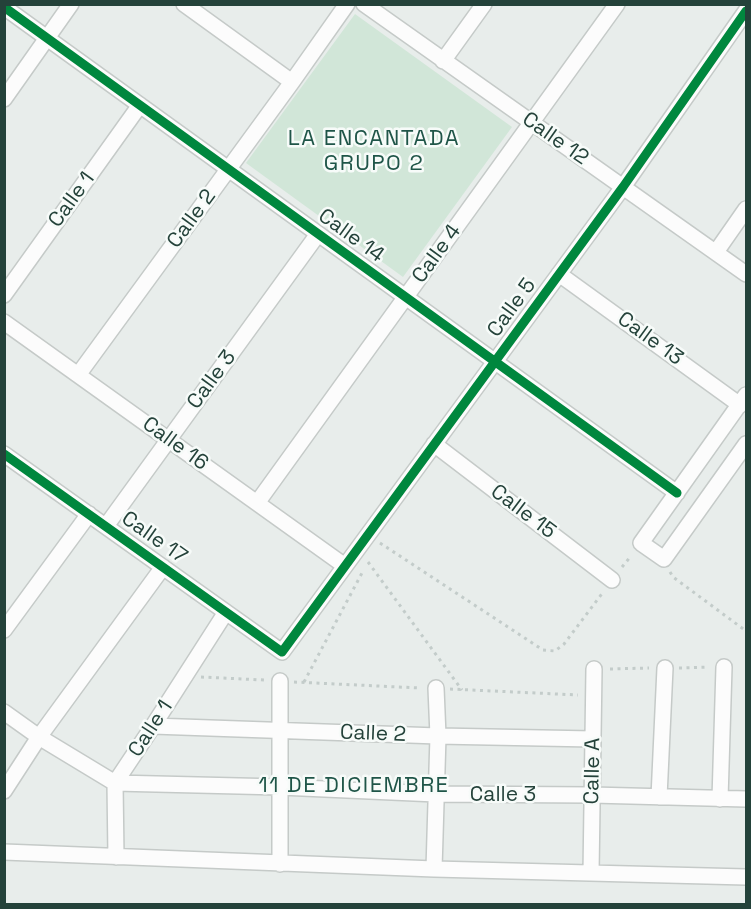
<!DOCTYPE html>
<html>
<head>
<meta charset="utf-8">
<style>
	body { margin:0 }
	#map { position:relative; width:751px; height:909px; overflow:hidden; background:#e8edeb; font-family:"Space Grotesk",sans-serif }
	canvas { display:block }
	.frame { position:absolute; inset:0; border:6px solid #24423a; pointer-events:none }
</style>
</head>
<body>
<div id="map">
<canvas width="751" height="909"></canvas>
<div class="frame"></div>
</div>
<script>
const g = document.querySelector('canvas').getContext('2d');
g.lineJoin = 'round';
function paint(path, color) { g.fillStyle = color; g.fill(path, 'evenodd'); }
const shape = rows => new Path2D(rows.map(r => 'M' + r).join(''));
function trace(path, color, width, dash) { g.strokeStyle = color; g.lineWidth = width; g.lineCap = dash ? 'butt' : 'round'; g.setLineDash(dash || []); g.stroke(path); }
function write(font, color, halo, rows, align = 'center') {
  g.font = font + ' "Space Grotesk",sans-serif'; g.lineWidth = 5; g.setLineDash([]); g.textBaseline = 'middle'; g.strokeStyle = halo; g.fillStyle = color; for (const [text, x, y, turn = 0] of rows) {
    g.save(); g.translate(x, y); g.rotate((+turn || 0) * Math.PI / 180); g.textAlign = isNaN(turn) ? turn : align; if (halo) g.strokeText(text, 0, 0); g.fillText(text, 0, 0); g.restore();
  }
}
paint(shape([
	[355,14,512,127,403,277,246,163]
]), '#d1e6d8');
const minor = shape([
	[184,4,292,82],
	[364,4,746,274],
	[4,7,677,493],
	[443,61,484,4],
	[4,99,71,4],
	[716,252,746,209],
	[559,274,740,405],
	[4,295,140,105],
	[4,322,345,566],
	[78,375,292,82,347,4],
	[746,395,641,543,664,559,746,444],
	[434,444,612,580],
	[4,454,282,652,623,187,746,11],
	[257,503,617,4],
	[106,526,318,234],
	[4,630,89,514],
	[280,681,280,864],
	[4,712,39,737,115,783,280,787,436,794,592,795,746,799],
	[153,726,438,736,593,739],
	[4,791,39,737,163,567],
	[659,797,665,668],
	[720,799,724,667],
	[4,852,434,869,746,877],
	[116,857,115,783,153,726,226,612],
	[434,869,438,736,436,688],
	[591,873,594,669]
]);
trace(minor, '#c5cac8', 18);
trace(shape([
	[380,543,543,650,555,651,564,644,604,591],
	[368,562,462,690],
	[622,567,631,556],
	[670,572,673,577,746,631],
	[679,668,709,667],
	[610,669,649,668],
	[201,677,264,680],
	[294,682,420,688],
	[304,682,362,573],
	[450,689,578,695]
]), '#c3ccca', 3, [3, 4.5]);
trace(minor, '#fcfcfc', 15);
trace(shape([
	[4,7,677,493],
	[4,454,282,652,623,187,746,11]
]), '#00873e', 9);
write('21px', '#24423a', '#f7fbf9', [
	["Calle 12",555,139,35],
	["Calle 1",72,200,-54],
	["Calle 2",192,219,-54],
	["Calle 14",351,236,36],
	["Calle 4",437,254,-54],
	["Calle 5",512,308,-54],
	["Calle 13",650,339,36],
	["Calle 3",212,380,-54],
	["Calle 16",175,444,36],
	["Calle 15",523,512,37],
	["Calle 17",154,538,35],
	["Calle 1",151,729,-57],
	["Calle 2",373,734,2],
	["Calle A",593,771,-89],
	["Calle 3",503,795]
]);
g.letterSpacing = '1.5px';
write('22px', '#1f5548', '#f7fbf9', [
	["LA ENCANTADA",374,139],
	["GRUPO 2",374,164],
	["11 DE DICIEMBRE",354,786]
]);
g.letterSpacing = '0px';
</script>
</body>
</html>
